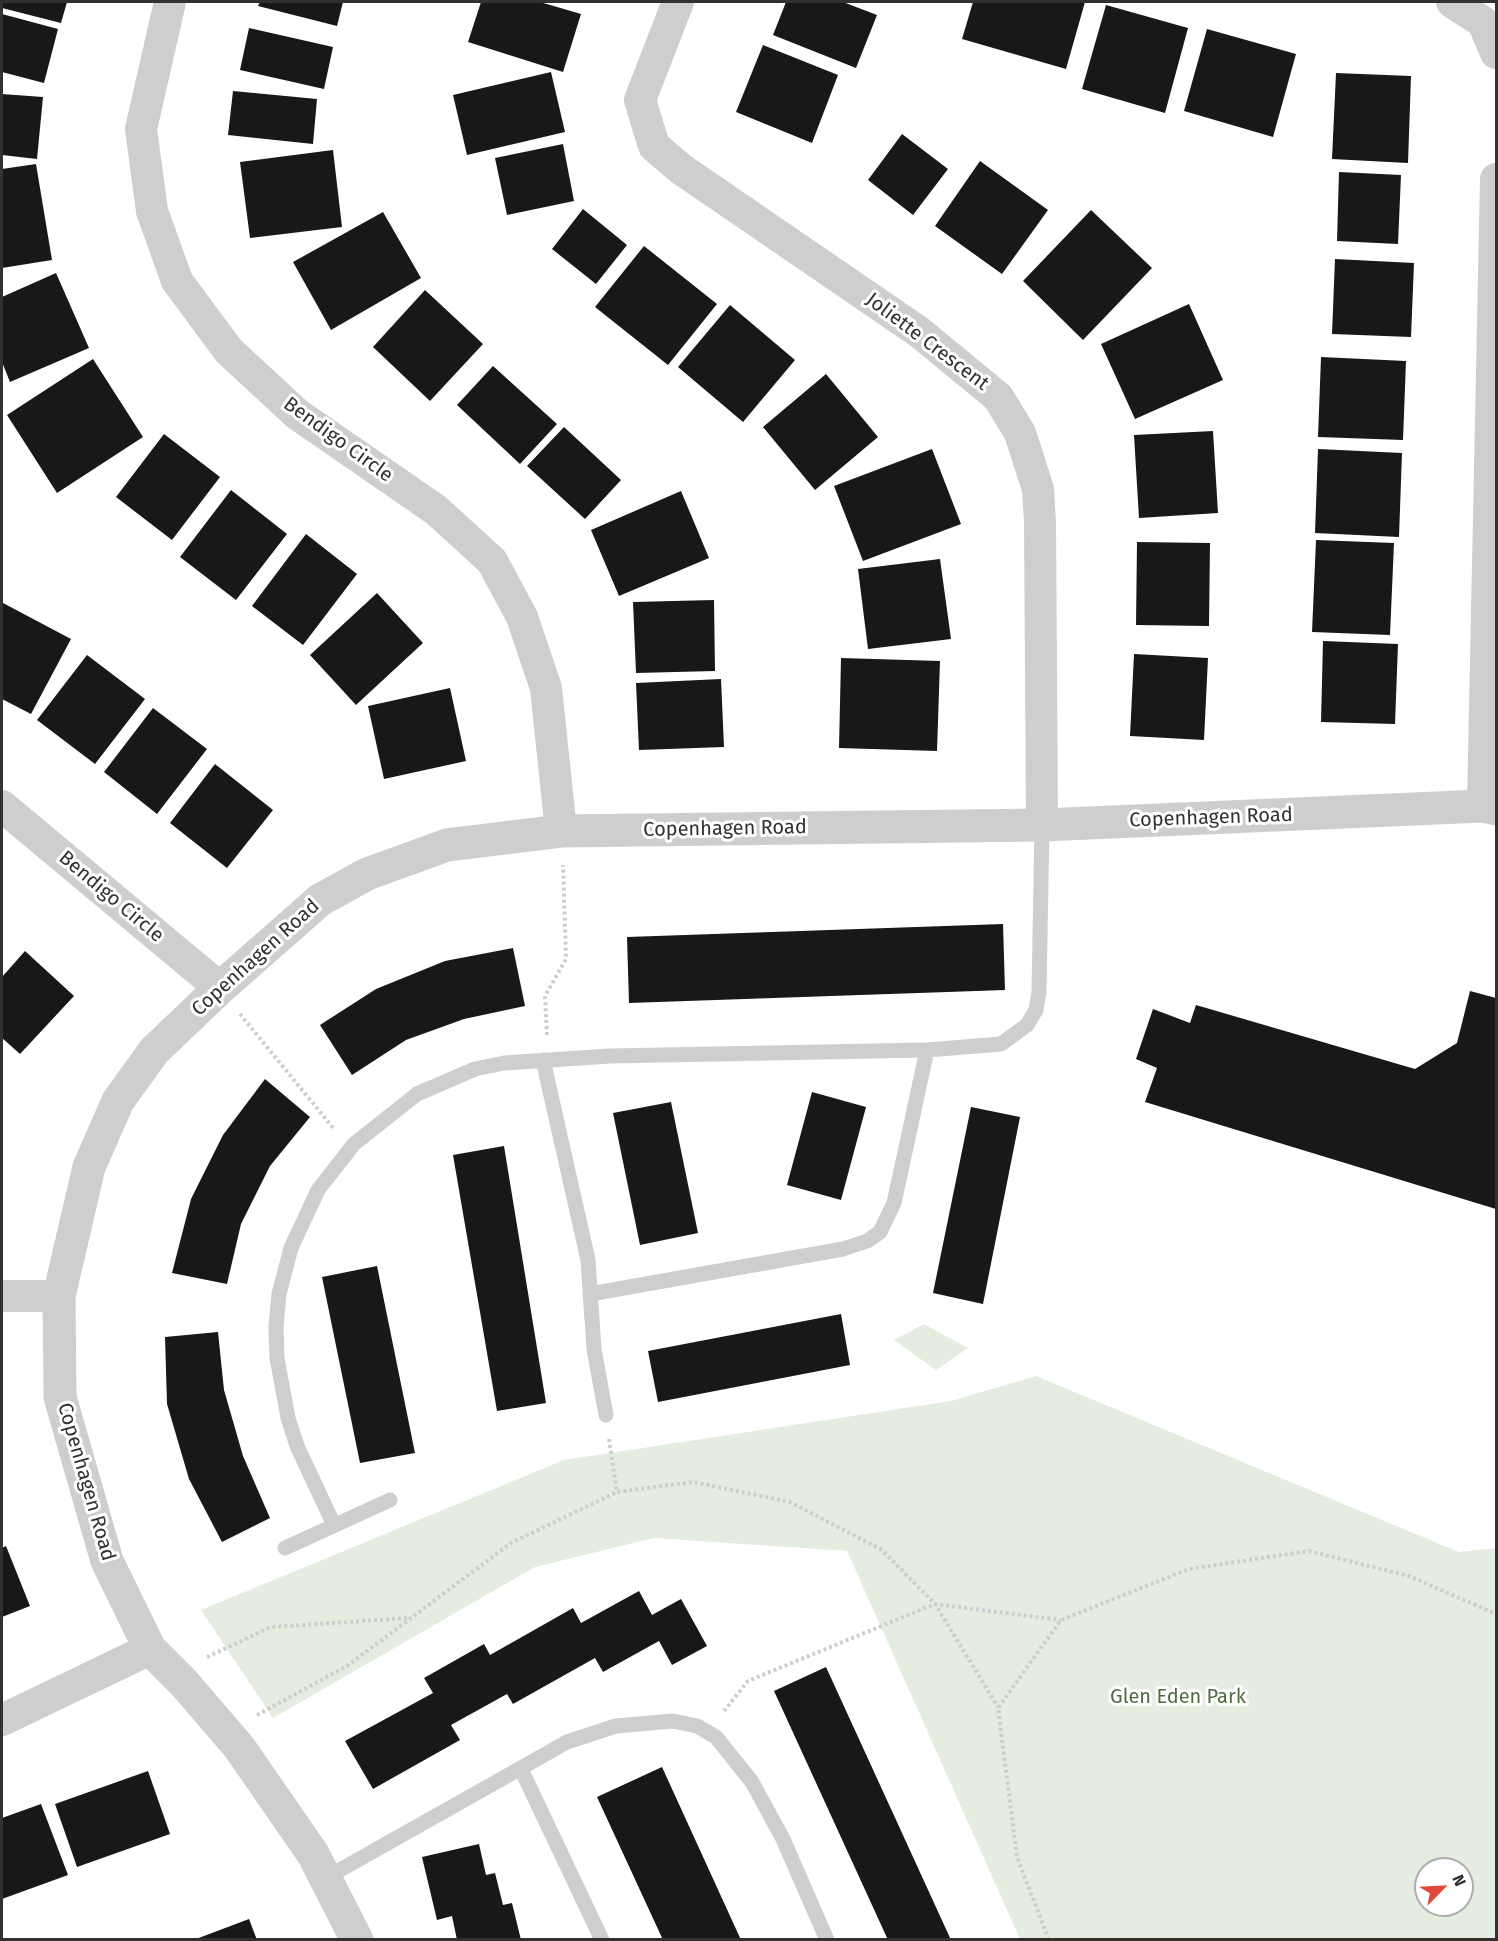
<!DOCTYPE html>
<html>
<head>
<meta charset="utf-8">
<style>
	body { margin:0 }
	#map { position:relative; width:1498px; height:1941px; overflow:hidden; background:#fff; font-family:"Fira Sans",sans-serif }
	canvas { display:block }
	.frame { position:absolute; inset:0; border:3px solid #313131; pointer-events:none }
	.north { position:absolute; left:1414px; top:1857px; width:60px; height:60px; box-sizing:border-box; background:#fff; border:2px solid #adadad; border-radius:50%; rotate:66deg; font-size:16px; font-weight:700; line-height:24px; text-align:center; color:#313131 }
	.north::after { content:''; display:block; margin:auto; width:21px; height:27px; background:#e0483a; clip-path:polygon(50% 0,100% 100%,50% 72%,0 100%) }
</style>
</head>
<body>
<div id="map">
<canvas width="1498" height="1941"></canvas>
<div class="frame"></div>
<div class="north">N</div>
</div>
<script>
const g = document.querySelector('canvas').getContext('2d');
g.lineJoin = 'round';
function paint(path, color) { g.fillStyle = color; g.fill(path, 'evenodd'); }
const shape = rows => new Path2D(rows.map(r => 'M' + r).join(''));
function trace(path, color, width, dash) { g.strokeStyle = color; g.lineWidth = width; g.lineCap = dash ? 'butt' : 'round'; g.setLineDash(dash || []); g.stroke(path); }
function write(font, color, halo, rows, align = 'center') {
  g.font = font + ' "Fira Sans",sans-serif'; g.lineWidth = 6; g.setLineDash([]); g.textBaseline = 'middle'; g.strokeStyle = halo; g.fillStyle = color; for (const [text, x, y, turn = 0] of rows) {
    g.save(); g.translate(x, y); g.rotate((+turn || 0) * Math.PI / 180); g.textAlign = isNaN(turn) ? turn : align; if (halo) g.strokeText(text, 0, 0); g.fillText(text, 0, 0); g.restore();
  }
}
paint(shape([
	[924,1324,968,1348,936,1370,894,1340],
	[1036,1376,1459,1552,1496,1548,1496,1939,1020,1939,847,1551,654,1538,535,1567,273,1718,201,1610,564,1460,951,1401],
	[1426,1869,1462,1869,1462,1905,1426,1905]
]), '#e5ede0');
paint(shape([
	[2,2,67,2,61,23,2,8],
	[260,2,343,2,337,26,258,6],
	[481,2,540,2,581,14,563,72,468,42],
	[786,2,843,2,877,15,856,68,773,35],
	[973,2,1085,2,1066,69,962,39],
	[1106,5,1188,28,1165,113,1082,89],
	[2,14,58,29,44,83,2,72],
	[249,28,333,47,324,89,240,70],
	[1207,29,1296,54,1273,137,1184,111],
	[763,45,838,75,812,143,736,112],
	[551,72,565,132,467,155,453,95],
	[1336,73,1411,76,1408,163,1332,159],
	[233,91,317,99,313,144,228,135],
	[2,94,43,97,37,159,2,155],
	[902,134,948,169,913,215,868,180],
	[563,144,574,201,507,215,495,158],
	[333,150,342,227,250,238,240,162],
	[980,161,1048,210,1002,274,935,226],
	[36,164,52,260,2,268,2,169],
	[1339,172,1401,175,1398,244,1337,241],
	[583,209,627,245,596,284,552,249],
	[1091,210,1152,268,1083,340,1023,281],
	[383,212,421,278,331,330,293,262],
	[644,246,717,304,668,365,595,307],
	[1335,259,1414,263,1411,337,1332,334],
	[56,273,89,348,10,382,2,362,2,297],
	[425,290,483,344,430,401,373,347],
	[1189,304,1223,380,1135,419,1101,344],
	[730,305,795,360,743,422,678,367],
	[1321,357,1406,361,1403,440,1318,437],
	[93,359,143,437,57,493,7,415],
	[493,366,557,424,520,464,457,405],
	[826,374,878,437,815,490,763,427],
	[564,427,621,480,585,519,527,466],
	[1213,431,1218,513,1139,518,1134,435],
	[164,434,220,477,172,540,116,497],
	[932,449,961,524,863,561,834,486],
	[1318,449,1402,453,1399,537,1315,533],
	[231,490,287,534,236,600,180,557],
	[681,491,709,558,619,596,591,530],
	[306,534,357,574,303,645,252,606],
	[1316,540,1394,543,1390,635,1312,632],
	[1137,542,1210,543,1209,626,1136,625],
	[940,559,951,639,868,649,858,569],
	[377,593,423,643,356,705,310,655],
	[714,600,715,671,636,673,633,602],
	[3,603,71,639,31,714,2,699],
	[1323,641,1398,644,1395,724,1321,722],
	[1134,654,1208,658,1204,740,1130,736],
	[87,655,145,699,95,764,37,720],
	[841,658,940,661,937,751,839,748],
	[721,679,724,747,639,750,636,683],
	[450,688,466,761,384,779,368,706],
	[153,708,207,749,157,814,104,772],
	[215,764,273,810,227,868,170,823],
	[1003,924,1005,990,629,1003,627,937],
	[513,948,525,1006,464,1019,406,1040,352,1075,320,1025,376,989,445,961],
	[25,951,74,996,20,1054,2,1038,2,977],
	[1470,991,1496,998,1496,1209,1145,1102,1157,1068,1136,1059,1153,1009,1190,1023,1196,1005,1415,1069,1457,1043],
	[265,1079,310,1117,270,1166,241,1224,227,1284,172,1273,191,1199,223,1135],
	[812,1092,866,1107,841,1200,787,1185],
	[671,1102,698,1233,640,1245,613,1113],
	[971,1107,1020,1117,983,1304,933,1293],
	[504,1146,546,1403,497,1411,453,1155],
	[377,1266,415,1453,360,1463,322,1277],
	[841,1314,850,1365,658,1402,648,1351],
	[218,1332,224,1390,243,1456,270,1518,222,1542,189,1479,167,1404,165,1337],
	[6,1546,30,1606,2,1617,2,1548],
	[639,1591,652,1615,681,1599,707,1646,672,1665,659,1641,603,1672,595,1658,513,1704,507,1694,451,1725,460,1740,373,1789,345,1741,433,1693,424,1678,484,1644,490,1655,573,1608,581,1623],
	[826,1667,951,1940,888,1940,774,1691],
	[662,1767,741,1940,663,1940,597,1797],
	[148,1771,170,1834,77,1867,55,1804],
	[41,1804,68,1875,2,1899,2,1818],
	[479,1844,486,1875,495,1873,503,1905,512,1903,521,1940,457,1940,452,1916,437,1920,422,1857],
	[249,1919,257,1940,196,1940,196,1939]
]), '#181818');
trace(shape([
	[240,1014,334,1129],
	[547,1035,545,996,566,959,563,865],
	[609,1439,617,1492,693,1482,790,1502,882,1550,935,1604,1061,1620],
	[207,1657,271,1627,408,1618],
	[724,1711,748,1681,935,1604,998,1707],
	[257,1715,347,1666,511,1543,617,1492],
	[1049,1940,1017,1857,998,1708,1061,1620,1189,1569,1309,1551,1409,1576,1496,1614]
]), '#cecece', 4, [3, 3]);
trace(shape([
	[543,1060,588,1260,594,1349,606,1415],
	[590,1294,843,1249,867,1241,880,1232,894,1203,927,1050],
	[334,1525,297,1446,288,1418,277,1358,276,1326,279,1294,291,1248,318,1190,354,1144,417,1094,475,1069,504,1063,610,1056,927,1050,1001,1044,1027,1025,1036,1010,1039,992,1042,825],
	[285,1548,390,1500],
	[521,1769,602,1940],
	[324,1879,567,1742,616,1726,673,1721,697,1726,716,1737,752,1782,783,1839,827,1940]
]), '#cecece', 15);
trace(shape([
	[170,2,141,129,152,211,177,281,229,351,297,414,436,510,492,561,522,617,546,688,561,831],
	[678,2,640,100,654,146,681,169,919,332,998,397,1020,433,1038,489,1040,522,1042,825],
	[1452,2,1483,22,1496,53],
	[2,806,220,988],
	[1483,806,1496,179],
	[2,1296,59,1296],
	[2,1720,150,1649]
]), '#cecece', 32);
trace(shape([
	[357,1940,313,1854,239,1747,184,1683,150,1649,107,1561,60,1397,59,1296,89,1167,118,1101,154,1051,220,988,320,900,367,874,447,845,561,831,1042,825,1483,806,1496,809]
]), '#cecece', 33);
write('20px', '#313131', '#fff', [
	["Joliette Crescent",927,342,37],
	["Bendigo Circle",338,440,36],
	["Copenhagen Road",1211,818,-2],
	["Copenhagen Road",725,829,-1],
	["Bendigo Circle",111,897,40],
	["Copenhagen Road",256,958,-42],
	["Copenhagen Road",86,1482,74]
]);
write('20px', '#4d6c3f', '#fff', [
	["Glen Eden Park",1178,1697]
]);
</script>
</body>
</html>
